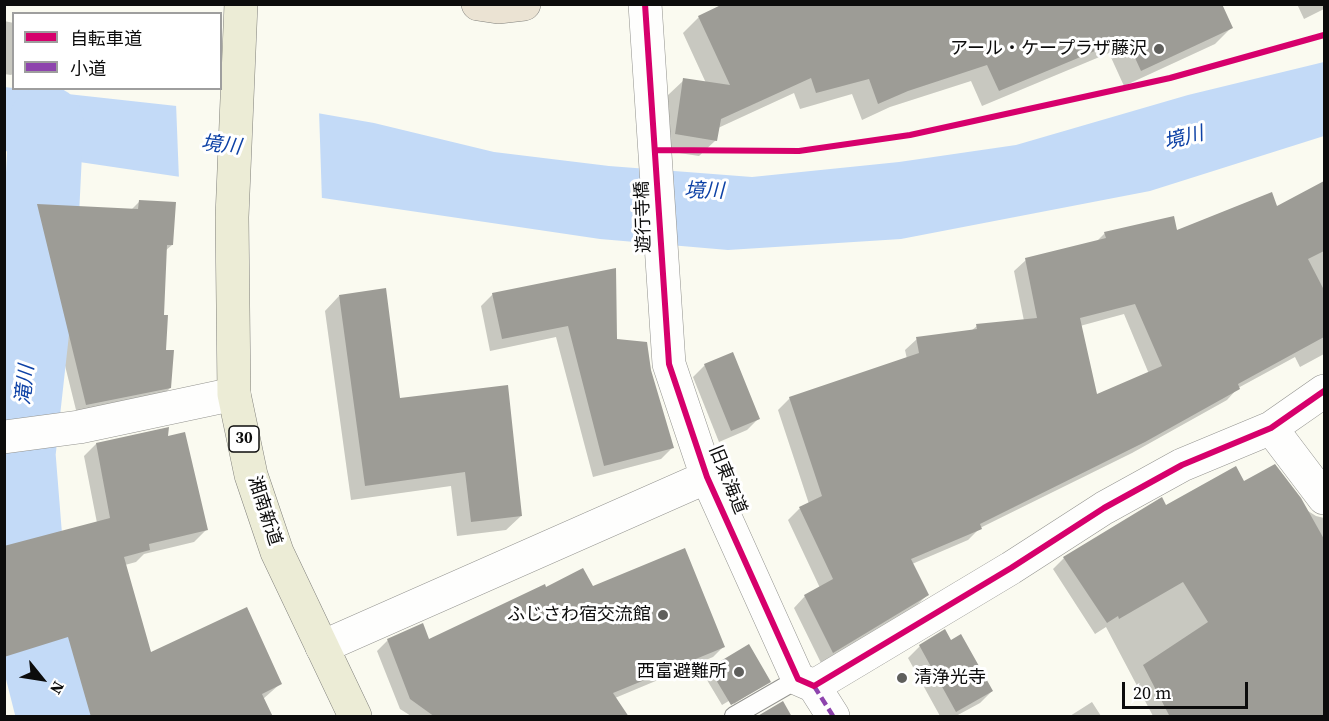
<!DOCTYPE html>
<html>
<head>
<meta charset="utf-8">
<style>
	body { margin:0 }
	#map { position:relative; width:1329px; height:721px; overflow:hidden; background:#fafaf0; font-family:"Source Serif 4","Noto Sans JP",serif }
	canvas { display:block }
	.frame { position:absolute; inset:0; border:6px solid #0c0c0c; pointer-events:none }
	.legend { position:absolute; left:12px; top:12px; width:210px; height:78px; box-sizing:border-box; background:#fff; border:2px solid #9e9e9e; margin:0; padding:8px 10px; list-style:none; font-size:18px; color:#0c0c0c }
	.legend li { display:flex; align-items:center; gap:12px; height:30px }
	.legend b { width:30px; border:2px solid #9e9e9e }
	.north { position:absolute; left:12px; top:649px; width:60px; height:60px; -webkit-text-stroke:4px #fff; paint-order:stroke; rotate:120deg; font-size:16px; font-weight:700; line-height:24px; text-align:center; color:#0c0c0c }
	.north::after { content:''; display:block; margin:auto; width:21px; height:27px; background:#0c0c0c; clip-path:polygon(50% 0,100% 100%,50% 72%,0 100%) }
	.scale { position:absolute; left:1122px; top:682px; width:126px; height:27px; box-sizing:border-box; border:3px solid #0c0c0c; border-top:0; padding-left:8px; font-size:18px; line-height:21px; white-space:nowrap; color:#0c0c0c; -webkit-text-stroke:4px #fff; paint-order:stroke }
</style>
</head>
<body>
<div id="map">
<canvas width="1329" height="721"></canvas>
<div class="frame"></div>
<ul class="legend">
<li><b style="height:8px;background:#d6006c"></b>自転車道</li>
<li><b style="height:8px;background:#8e44ad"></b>小道</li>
</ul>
<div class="north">N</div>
<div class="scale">20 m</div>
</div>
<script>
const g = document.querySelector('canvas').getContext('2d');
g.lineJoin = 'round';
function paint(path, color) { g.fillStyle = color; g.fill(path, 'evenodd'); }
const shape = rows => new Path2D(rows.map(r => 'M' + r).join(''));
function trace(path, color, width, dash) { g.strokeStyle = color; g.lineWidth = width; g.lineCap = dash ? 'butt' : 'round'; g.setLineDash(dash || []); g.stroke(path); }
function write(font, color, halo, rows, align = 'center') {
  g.font = font + ' "Source Serif 4","Noto Sans JP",serif'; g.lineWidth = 6; g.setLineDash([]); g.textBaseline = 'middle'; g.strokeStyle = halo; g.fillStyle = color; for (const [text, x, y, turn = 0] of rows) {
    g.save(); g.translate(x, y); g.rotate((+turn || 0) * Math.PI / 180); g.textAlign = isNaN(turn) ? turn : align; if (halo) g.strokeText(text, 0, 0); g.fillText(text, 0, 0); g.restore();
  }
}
paint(shape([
	[1324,62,1324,136,1150,191,901,239,728,250,600,239,5,151,4,87,222,111,283,107,374,123,494,152,609,166,752,177,899,162,1016,145,1188,95]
]), '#c3daf7');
paint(shape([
	[176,103,222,108,283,104,319,110,322,202,179,180]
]), '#fafaf0');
paint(shape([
	[1297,4,1324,4,1324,9,1304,19],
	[699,17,1231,28,1215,44,1124,86,1109,53,982,106,971,81,890,107,862,120,852,94,800,109,794,93,718,128,716,140,699,156,659,150,667,96,684,80,706,83,683,33],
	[4,21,14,23,14,73,11,75,4,74],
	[1324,183,1324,354,1300,367,1295,357,1238,388,1227,400,1132,453,980,528,968,540,912,564,927,595,915,607,821,663,794,608,805,596,820,588,788,520,799,509,809,504,778,410,790,398,907,359,905,350,917,339,971,331,977,326,1024,321,1014,271,1026,260,1096,242,1105,233,1176,232,1276,208],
	[1124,314,1149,374,1096,396,1080,326],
	[4,202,12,203,4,301],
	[139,202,172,245,165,251,162,316,170,388,160,398,77,414,28,216,37,206,131,210],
	[493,294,615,341,650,370,673,447,661,459,593,477,556,337,490,351,481,306],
	[339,296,399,400,521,516,506,530,457,536,451,486,351,500,325,311],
	[705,365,759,418,747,430,719,442,693,377],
	[166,438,206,530,194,542,144,554,136,562,125,565,150,654,280,684,263,699,271,716,68,716,74,712,56,649,4,665,4,548,97,523,84,456,96,444],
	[1274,466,1308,511,1316,516,1324,518,1324,716,1153,716,1106,627,1095,634,1053,569,1064,558,1165,507,1243,483],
	[593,588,723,647,713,657,615,698,627,716,411,716,400,709,377,651,388,640,428,641,546,590],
	[945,631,950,642,992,691,980,703,956,716,940,716,908,658,920,646],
	[710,669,769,681,734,704,732,699,722,705,704,675],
	[1092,702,1101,716,1070,716]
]), '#0003');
trace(shape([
	[46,123,39,265,18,454,32,629,54,716]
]), '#c3daf7', 75);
paint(shape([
	[723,4,1222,4,1233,28,1141,71,1126,38,999,91,987,65,908,91,878,104,869,79,816,93,811,78,721,119,717,141,675,134,683,78,730,85,698,16],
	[1324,181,1324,251,1308,259,1324,290,1324,337,1238,384,1240,389,1145,442,980,524,982,529,911,559,929,595,833,653,804,595,833,579,799,507,822,496,789,397,919,353,916,337,977,329,976,324,1037,318,1025,258,1106,238,1104,232,1174,216,1177,230,1272,192,1277,206],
	[1135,304,1162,366,1097,394,1080,318],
	[139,200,176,202,173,245,167,245,164,315,168,315,166,350,174,350,171,388,86,405,37,204,138,209],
	[616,268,617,339,647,342,651,370,674,448,604,466,568,326,502,339,492,293],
	[386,288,400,398,508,385,522,516,471,522,465,472,365,486,339,295],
	[733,352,760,419,731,431,704,364],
	[169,427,168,436,185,432,208,530,149,544,150,550,124,557,151,652,247,607,282,684,262,694,273,717,91,717,68,637,4,657,4,546,110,518,96,443],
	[1275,464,1301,498,1324,539,1324,717,1170,717,1143,665,1208,622,1183,582,1119,619,1118,616,1107,623,1063,557,1162,497,1166,505,1236,466,1244,481],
	[685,548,725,647,613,693,629,717,435,717,410,699,387,639,423,623,429,639,545,584,546,587,583,568,593,586],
	[945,629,951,640,961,634,993,691,956,712,919,645],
	[749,644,771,682,731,705,709,668],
	[783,701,792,717,756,717]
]), '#9d9c96');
const lane = shape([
	[734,716,798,679]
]);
const street = shape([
	[645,4,669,364,707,477,798,679,814,686,1011,568,1104,508,1182,465,1271,428,1324,391],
	[1271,428,1324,498],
	[4,437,79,427,234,394],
	[322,647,707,477],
	[814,686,833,716]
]);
const primary = shape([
	[241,4,232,217,234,394,251,475,277,552,355,716]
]);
const highway = shape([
	[478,4,498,7,524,4]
]);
trace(lane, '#93938f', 20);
trace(street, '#93938f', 34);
trace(primary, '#80807c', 34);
trace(highway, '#80807c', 34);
trace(lane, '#fefefd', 18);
trace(street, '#fefefd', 33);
trace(primary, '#ececd6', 33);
trace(highway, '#ebe3d3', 33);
trace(shape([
	[814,686,833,716]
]), '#8e44ad', 4.5, [9, 4.5]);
trace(shape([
	[645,4,669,364,707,477,798,679,814,686,1011,568,1104,508,1182,465,1271,428,1324,391],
	[656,150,799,151,910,135,1170,78,1324,35]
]), '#d6006c', 6);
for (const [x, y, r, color] of [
	[1159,49,6,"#5f5f5c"],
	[663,615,6,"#5f5f5c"],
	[739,672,6,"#5f5f5c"],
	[902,678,6,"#5f5f5c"]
]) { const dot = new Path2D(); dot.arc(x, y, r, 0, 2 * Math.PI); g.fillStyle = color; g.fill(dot); trace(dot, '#fff', 2); }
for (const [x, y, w] of [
	[244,439,30]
]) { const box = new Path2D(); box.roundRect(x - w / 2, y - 13, w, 26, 4.5); g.fillStyle = '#fff'; g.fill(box); trace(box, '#0c0c0c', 1.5); }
write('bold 16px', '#0c0c0c', null, [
	["30",244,439]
]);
write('18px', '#0c0c0c', '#fff', [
	["アール・ケープラザ藤沢",1147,49],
	["ふじさわ宿交流館",651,615],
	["西富避難所",727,672],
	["清浄光寺",914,678,"left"]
], 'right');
write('18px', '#0c0c0c', '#fff', [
	["遊行寺橋",644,217,-92],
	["旧東海道",727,480,68],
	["湘南新道",264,511,72]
]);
write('italic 20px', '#0e42a6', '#fff', [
	["境川",1184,139,-15],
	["境川",221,146,7],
	["境川",704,192,1],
	["滝川",26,385,-84]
]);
</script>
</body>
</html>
